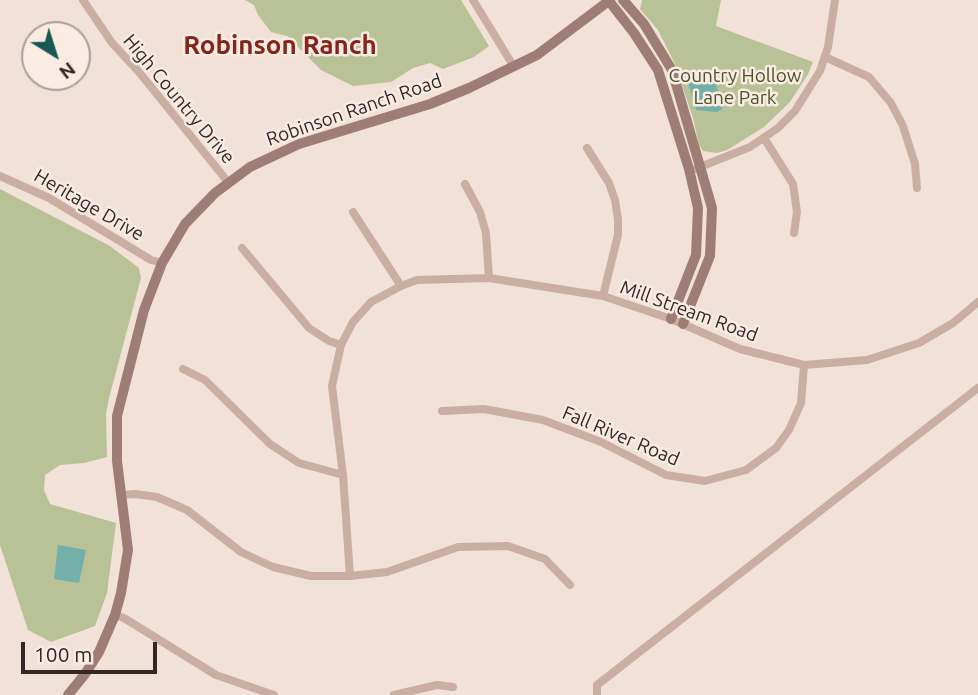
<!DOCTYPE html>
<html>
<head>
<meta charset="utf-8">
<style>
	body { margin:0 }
	#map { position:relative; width:978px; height:695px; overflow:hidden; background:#f2e1d6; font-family:Ubuntu,sans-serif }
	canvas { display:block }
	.north { position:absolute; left:21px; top:21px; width:70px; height:70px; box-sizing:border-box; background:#faece3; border:2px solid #ab9d97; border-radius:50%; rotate:142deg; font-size:19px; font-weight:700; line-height:28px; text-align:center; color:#342725 }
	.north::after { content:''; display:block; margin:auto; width:24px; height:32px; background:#195752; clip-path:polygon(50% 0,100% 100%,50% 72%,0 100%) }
	.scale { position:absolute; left:21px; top:642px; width:136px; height:32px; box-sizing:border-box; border:4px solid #342725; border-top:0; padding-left:9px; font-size:21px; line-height:24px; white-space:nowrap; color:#342725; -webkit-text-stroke:5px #faece3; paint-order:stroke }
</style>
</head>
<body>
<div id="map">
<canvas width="978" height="695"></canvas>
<div class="north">N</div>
<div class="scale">100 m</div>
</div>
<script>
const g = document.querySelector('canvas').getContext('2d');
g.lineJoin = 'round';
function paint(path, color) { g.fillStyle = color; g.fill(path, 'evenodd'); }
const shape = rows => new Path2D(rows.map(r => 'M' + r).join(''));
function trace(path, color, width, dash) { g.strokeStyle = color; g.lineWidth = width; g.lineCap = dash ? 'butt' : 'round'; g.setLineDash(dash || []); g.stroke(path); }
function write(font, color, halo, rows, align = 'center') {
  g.font = font + ' Ubuntu,sans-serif'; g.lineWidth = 5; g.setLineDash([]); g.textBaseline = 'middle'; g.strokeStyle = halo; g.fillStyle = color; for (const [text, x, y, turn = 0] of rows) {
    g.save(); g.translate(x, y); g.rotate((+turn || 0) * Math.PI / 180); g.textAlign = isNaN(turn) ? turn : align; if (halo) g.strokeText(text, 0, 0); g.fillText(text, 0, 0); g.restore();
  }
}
paint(shape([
	[245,0,461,0,489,46,474,57,443,69,430,63,413,68,391,82,353,86,321,70,287,36,271,32,258,15,254,5],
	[642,0,721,0,716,26,813,62,808,74,790,102,764,127,727,150,717,153,703,151,699,145,693,118,675,64,658,30,640,9],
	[0,189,110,246,139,268,141,278,109,398,106,414,107,457,84,463,60,465,45,475,44,490,50,504,116,523,107,593,95,626,51,642,28,630,0,545]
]), '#b9c196');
paint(shape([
	[704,77,707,84,715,83,723,102,722,109,717,112,696,110,688,82],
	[58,545,86,550,79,583,54,579]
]), '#74b0aa');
trace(shape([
	[83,0,112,43,139,72,228,182],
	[473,0,514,67],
	[825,57,869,77,891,103,903,126,915,164,917,188],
	[764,138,793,184,797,212,794,233],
	[587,148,609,183,615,200,618,219,618,235,603,296],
	[695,169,750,147,778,128,795,111,820,71,828,47,835,0],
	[0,176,49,198,151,260,162,263],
	[465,184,480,212,486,233,489,278],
	[353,212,401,286],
	[242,248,309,328,329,341,341,345],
	[183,369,205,380,270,444,299,463,343,475],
	[442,411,484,409,543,420,601,442,666,475,705,481,746,470,776,448,789,430,801,403,804,365],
	[121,495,135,494,157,497,187,510,241,552,273,567,311,576,350,576,387,572,458,547,508,546,545,559,570,585],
	[350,576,343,475,332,386,341,345,353,322,371,302,401,286,417,280,489,278,603,296,671,319,740,349,804,365,867,360,919,343,953,323,978,302],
	[115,615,124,618,216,675,274,695],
	[394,695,437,685,453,687],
	[597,695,597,685,978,388]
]), '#caaea2', 8);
trace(shape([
	[623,0,644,24,672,70,712,208,710,256,683,324],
	[609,1,634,33,658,70,689,169,698,208,696,255,671,319],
	[68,695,85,674,99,652,115,615,121,593,128,550,117,461,117,416,144,310,162,263,185,224,215,193,250,167,299,144,430,104,469,88,537,55,610,0]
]), '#9e7d74', 10);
write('19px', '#4a5428', '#faece3', [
	["Country Hollow",735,76],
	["Lane Park",735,98]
]);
write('19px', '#342725', '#faece3', [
	["High Country Drive",179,99,50],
	["Robinson Ranch Road",354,110,-19],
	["Heritage Drive",89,205,30],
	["Mill Stream Road",689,311,20],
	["Fall River Road",621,436,23]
]);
write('bold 26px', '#87241a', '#faece3', [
	["Robinson Ranch",280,45]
]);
</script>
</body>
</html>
